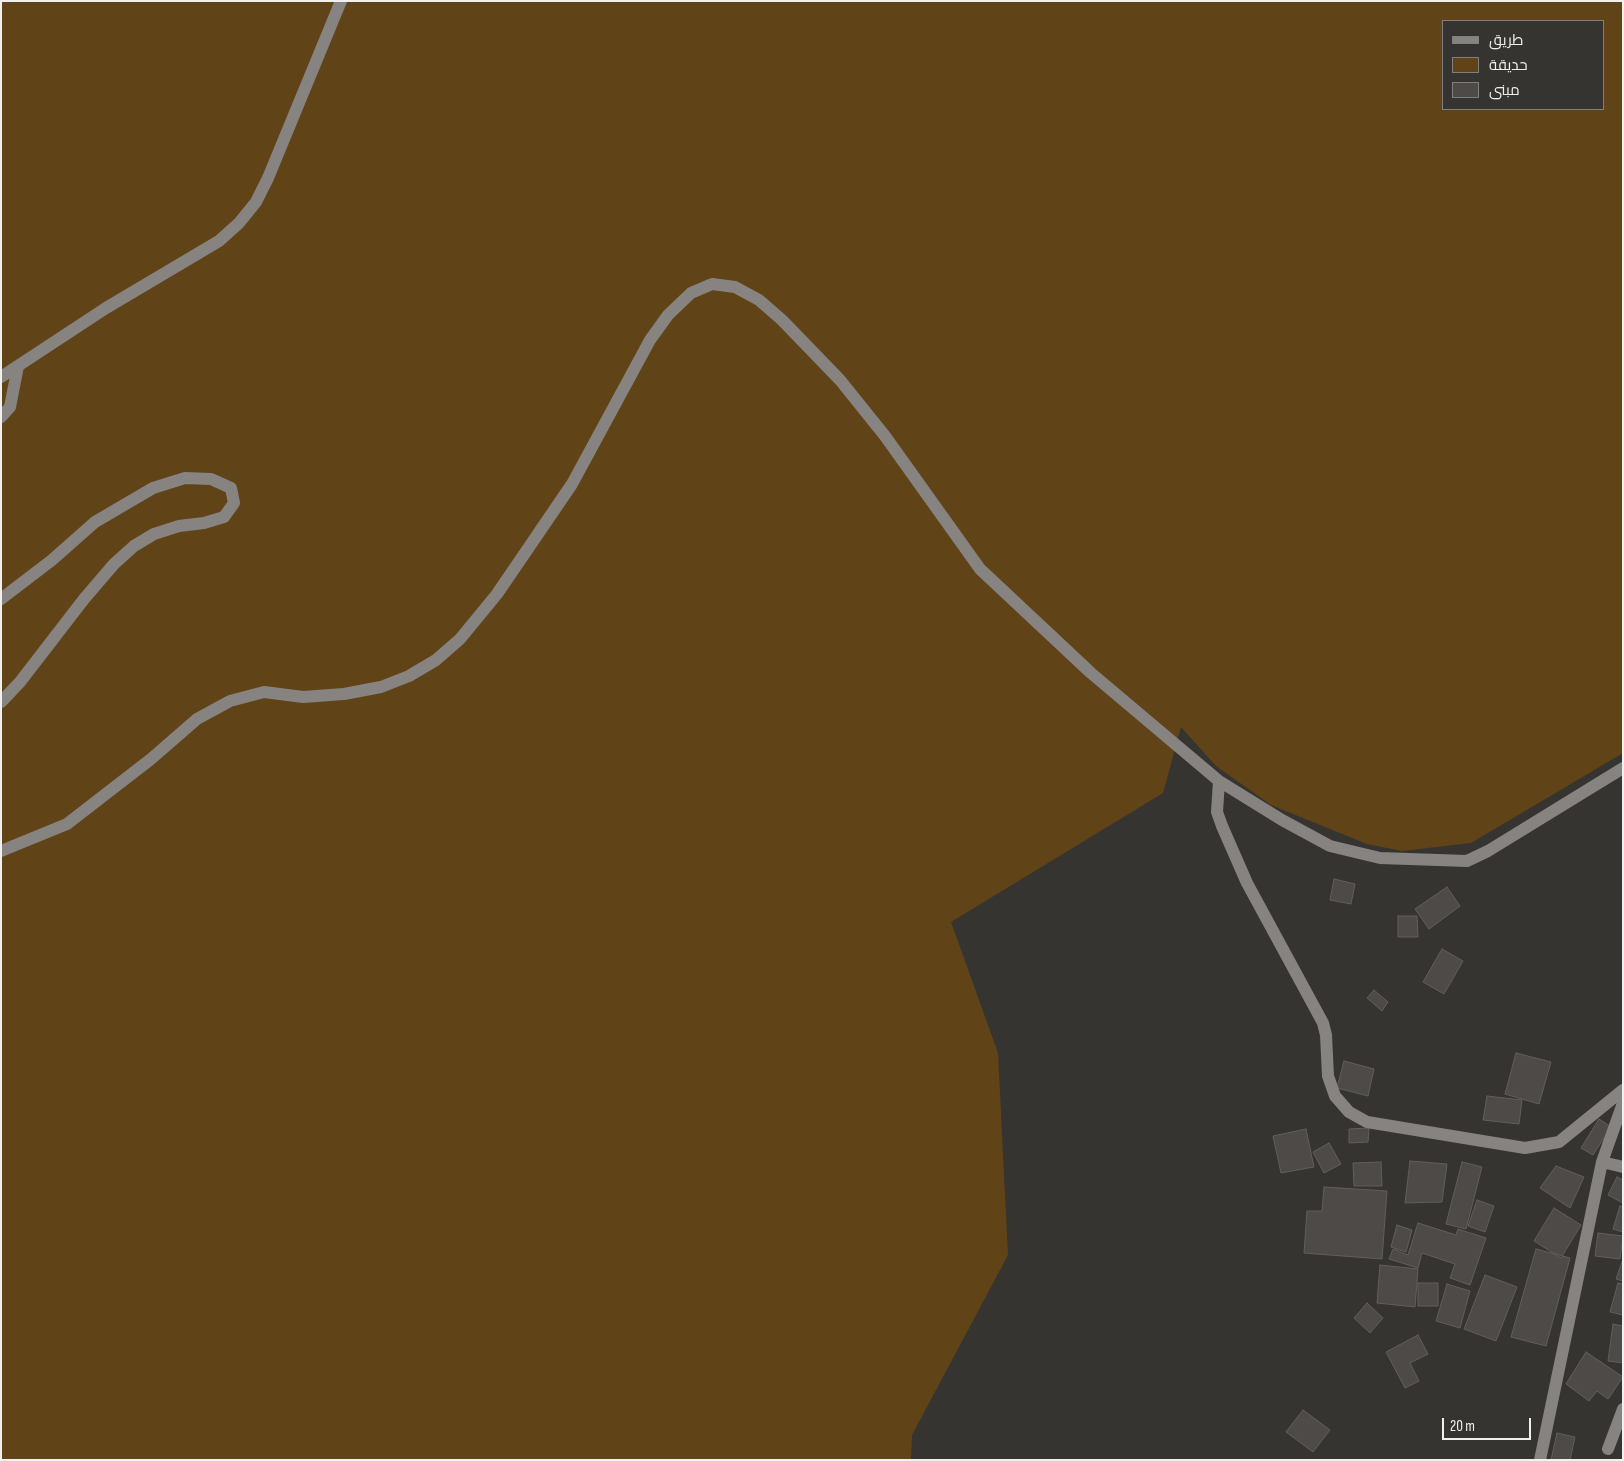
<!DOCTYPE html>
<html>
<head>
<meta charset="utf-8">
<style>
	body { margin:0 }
	#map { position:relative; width:1624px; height:1461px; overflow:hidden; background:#363431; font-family:"Sofia Sans Condensed",Cairo,sans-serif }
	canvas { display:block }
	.frame { position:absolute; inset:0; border:2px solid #f2f0ee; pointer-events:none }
	.legend { position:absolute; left:1442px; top:20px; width:162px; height:90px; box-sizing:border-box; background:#363431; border:1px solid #817f7d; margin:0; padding:6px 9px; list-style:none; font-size:15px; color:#f2f0ee }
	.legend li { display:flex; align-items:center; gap:10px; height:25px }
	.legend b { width:25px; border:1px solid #817f7d }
	.scale { position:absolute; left:1442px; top:1418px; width:89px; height:22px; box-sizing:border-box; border:2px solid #f2f0ee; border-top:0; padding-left:6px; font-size:15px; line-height:18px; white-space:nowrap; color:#f2f0ee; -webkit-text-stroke:4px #363431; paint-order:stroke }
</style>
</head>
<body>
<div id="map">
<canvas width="1624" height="1461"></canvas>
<div class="frame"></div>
<ul class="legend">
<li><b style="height:6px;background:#868380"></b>طريق</li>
<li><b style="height:14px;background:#604418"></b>حديقة</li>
<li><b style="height:14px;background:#4d4a48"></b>مبنى</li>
</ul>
<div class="scale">20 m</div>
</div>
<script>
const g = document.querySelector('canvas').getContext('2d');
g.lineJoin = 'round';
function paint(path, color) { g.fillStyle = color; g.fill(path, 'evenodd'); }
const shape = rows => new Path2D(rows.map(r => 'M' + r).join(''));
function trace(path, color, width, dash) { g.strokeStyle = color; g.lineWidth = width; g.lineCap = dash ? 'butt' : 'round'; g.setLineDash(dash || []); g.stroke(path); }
paint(shape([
	[1,1,1623,1,1623,753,1471,843,1402,851,1367,844,1271,805,1216,766,1181,727,1163,793,951,922,998,1053,1008,1255,912,1435,911,1460,1,1460],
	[1443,21,1603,21,1603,109,1443,109]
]), '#604418');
const building = shape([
	[1334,879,1355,884,1351,904,1330,900,1334,879],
	[1447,887,1460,906,1429,929,1415,909,1447,887],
	[1398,916,1417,916,1418,937,1398,937,1398,916],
	[1442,949,1463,961,1444,994,1423,982,1442,949],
	[1374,990,1388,1002,1382,1011,1367,998,1374,990],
	[1516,1053,1551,1062,1539,1104,1505,1094,1516,1053],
	[1344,1061,1374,1069,1368,1096,1337,1088,1344,1061],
	[1487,1096,1522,1100,1519,1124,1483,1120,1487,1096],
	[1599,1119,1611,1127,1593,1155,1581,1148,1599,1119],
	[1369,1128,1368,1142,1349,1143,1349,1129,1369,1128],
	[1306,1129,1314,1167,1281,1173,1273,1136,1306,1129],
	[1329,1143,1341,1164,1324,1173,1313,1152,1329,1143],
	[1410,1161,1447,1164,1442,1202,1405,1203,1410,1161],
	[1381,1162,1382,1186,1354,1186,1353,1163,1381,1162],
	[1462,1162,1482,1167,1466,1229,1446,1224,1462,1162],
	[1556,1166,1584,1177,1570,1208,1540,1188,1556,1166],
	[1617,1177,1623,1180,1623,1203,1608,1195,1617,1177],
	[1324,1187,1387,1191,1382,1259,1304,1253,1307,1211,1322,1211,1324,1187],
	[1477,1200,1494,1206,1485,1232,1468,1226,1477,1200],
	[1620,1206,1623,1207,1623,1232,1613,1229,1620,1206],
	[1554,1208,1581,1225,1561,1258,1534,1241,1554,1208],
	[1418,1223,1456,1235,1458,1229,1486,1238,1470,1285,1450,1278,1455,1264,1422,1253,1418,1268,1389,1259,1393,1249,1408,1255,1418,1223],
	[1397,1225,1412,1230,1406,1252,1391,1247,1397,1225],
	[1598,1233,1623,1236,1620,1259,1595,1256,1598,1233],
	[1536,1249,1570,1258,1546,1346,1511,1337,1536,1249],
	[1622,1262,1623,1262,1623,1281,1616,1279,1622,1262],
	[1380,1265,1418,1269,1415,1307,1377,1303,1380,1265],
	[1485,1275,1517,1287,1496,1341,1464,1329,1485,1275],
	[1418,1283,1438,1283,1438,1306,1418,1306,1418,1283],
	[1618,1283,1623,1284,1623,1315,1610,1312,1618,1283],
	[1447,1284,1470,1291,1460,1328,1436,1321,1447,1284],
	[1367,1303,1383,1318,1370,1333,1354,1318,1367,1303],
	[1613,1324,1623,1326,1623,1363,1608,1361,1613,1324],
	[1418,1335,1428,1354,1410,1363,1419,1381,1405,1388,1386,1352,1418,1335],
	[1586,1352,1623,1377,1608,1399,1597,1391,1589,1401,1566,1384,1586,1352],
	[1303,1410,1330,1430,1313,1452,1286,1432,1303,1410],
	[1557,1433,1575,1437,1570,1460,1551,1460,1557,1433]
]);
paint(building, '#4d4a48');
trace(building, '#615f5c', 1);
trace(shape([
	[1,377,106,308,219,241,239,223,256,202,268,178,341,1],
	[1,417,10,407,18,366],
	[1,599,52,560,95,522,153,488,185,478,211,479,231,488,234,503,224,517,204,523,179,526,154,534,134,546,114,564,84,599,20,682,1,702],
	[1219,781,1217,812,1222,826,1247,883,1323,1023,1326,1035,1328,1076,1335,1096,1349,1112,1367,1122,1525,1148,1559,1142,1623,1090],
	[1,851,67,824,151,759,197,719,230,701,264,692,303,697,344,694,381,687,409,676,436,660,460,639,497,594,572,484,650,340,668,315,691,293,712,284,735,287,759,300,782,320,840,380,885,436,980,569,1091,673,1219,781,1282,820,1330,846,1380,858,1467,861,1488,851,1623,768],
	[1602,1162,1623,1167],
	[1608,1449,1623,1409],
	[1540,1460,1602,1162,1623,1103]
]), '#868380', 12);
</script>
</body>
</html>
